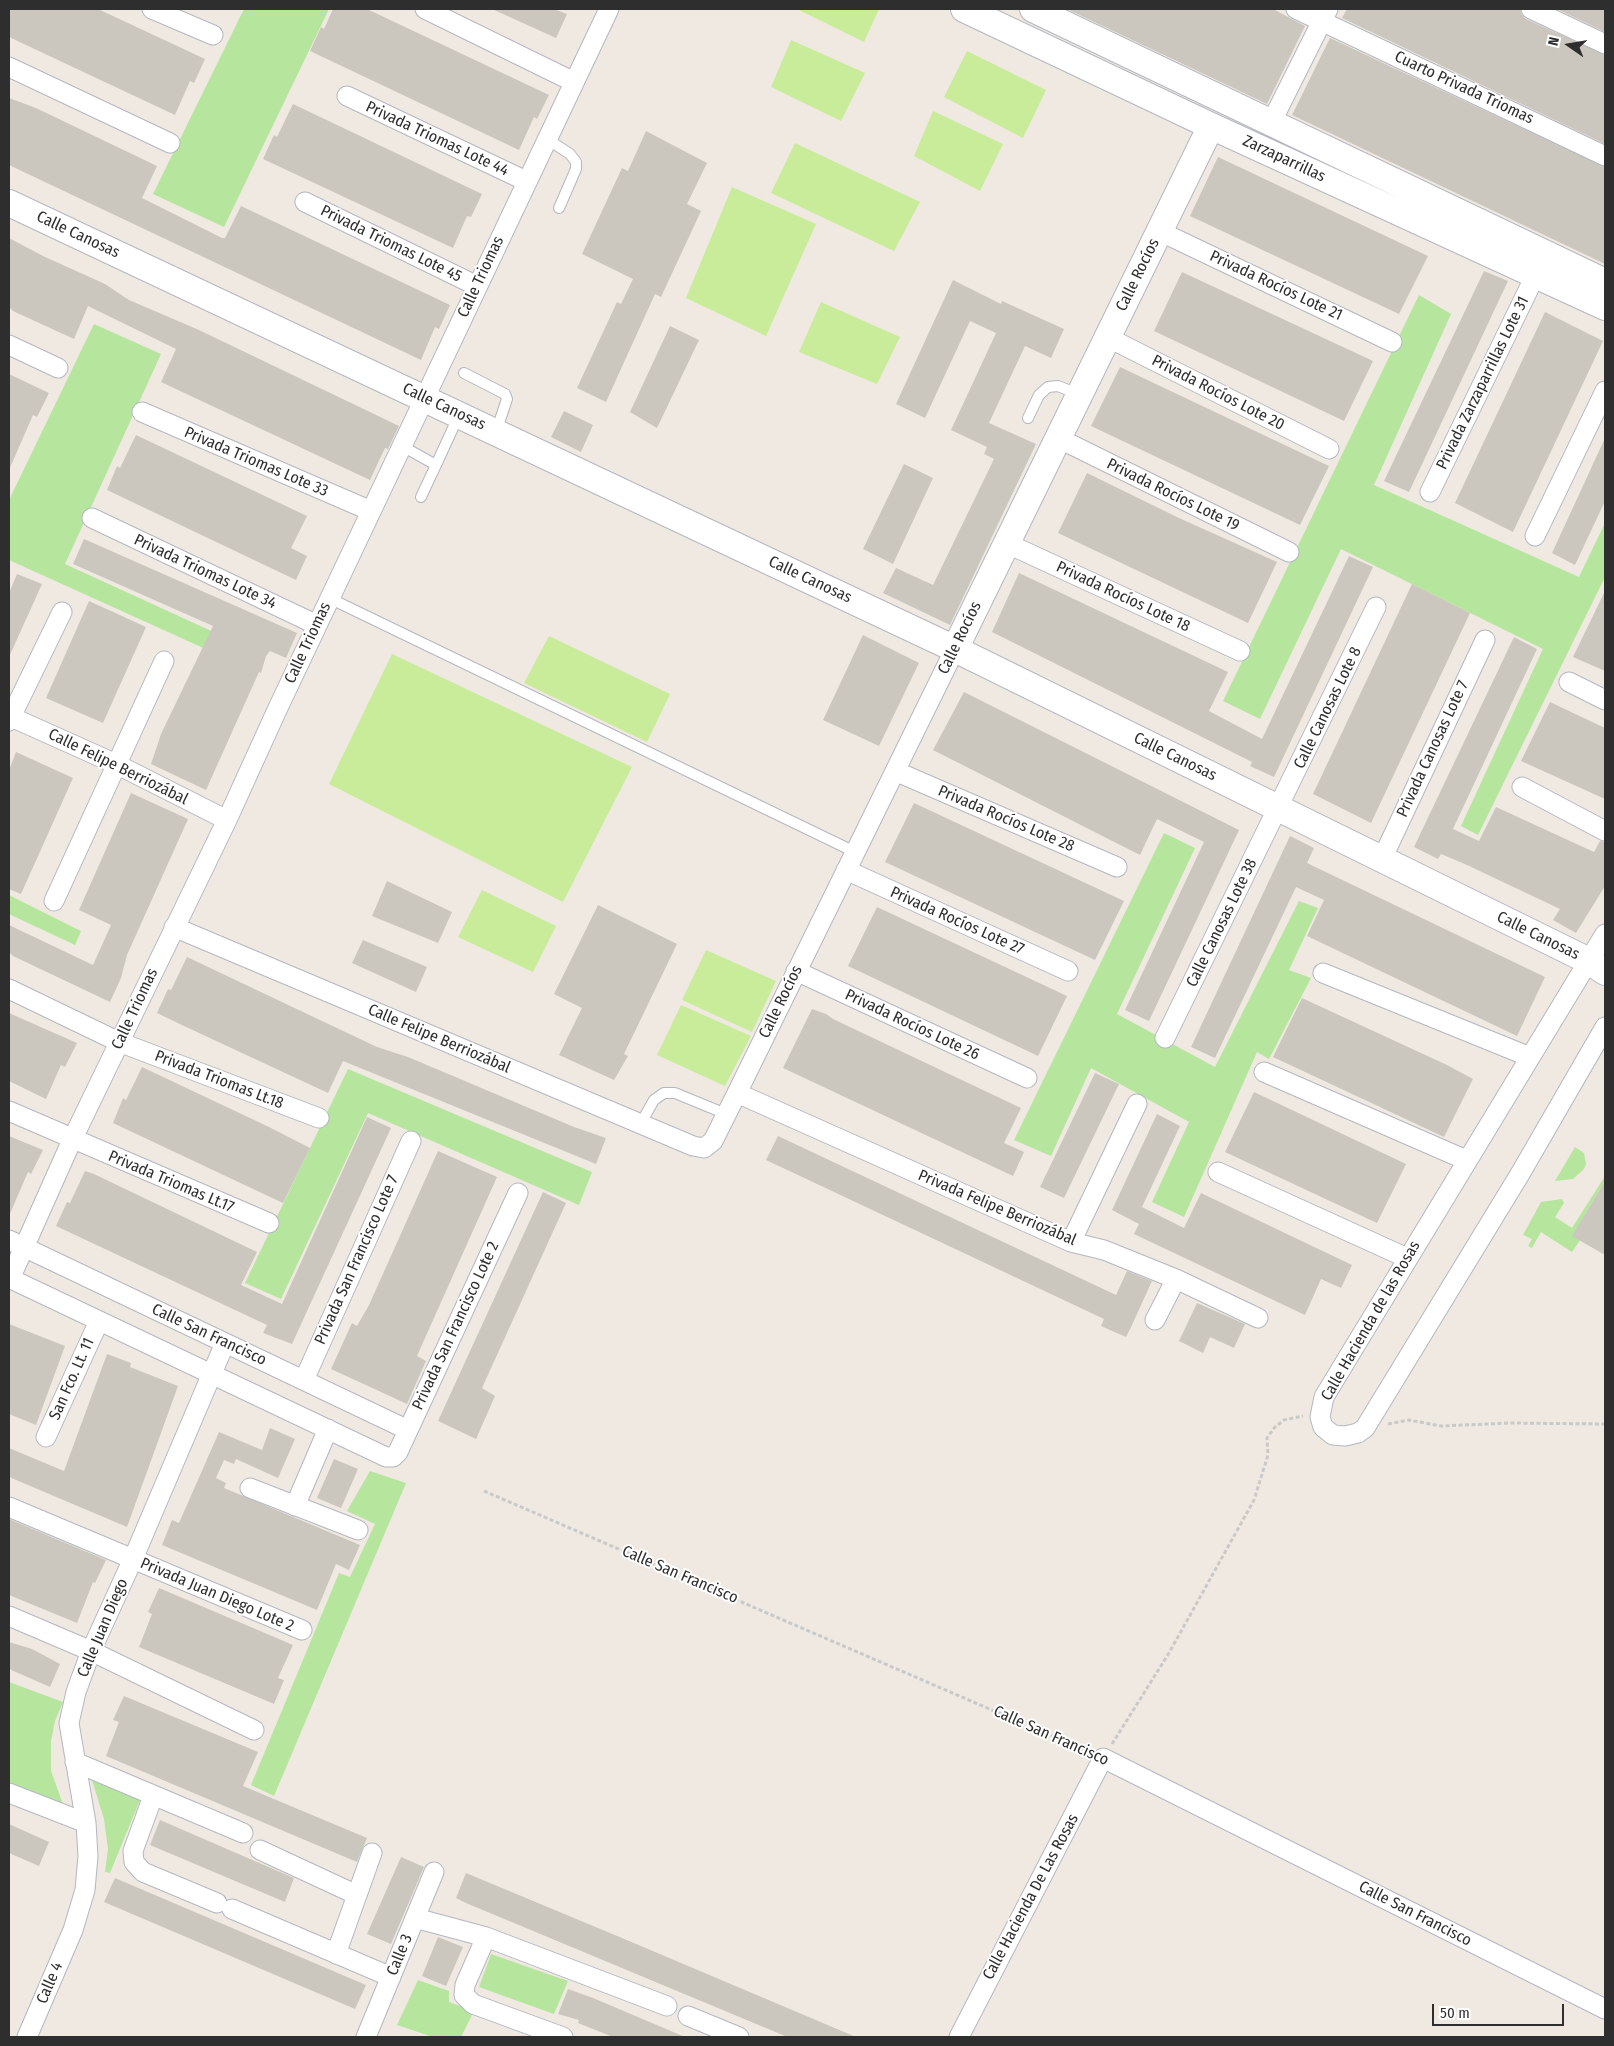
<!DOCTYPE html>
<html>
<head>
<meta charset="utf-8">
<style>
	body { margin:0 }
	#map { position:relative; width:1614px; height:2046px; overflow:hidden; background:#efe9e1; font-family:"Fira Sans Condensed",sans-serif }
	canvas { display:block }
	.frame { position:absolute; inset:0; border:10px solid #2e2e2e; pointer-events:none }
	.north { position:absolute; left:1544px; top:20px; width:50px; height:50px; -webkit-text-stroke:4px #fff; paint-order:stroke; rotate:283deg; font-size:14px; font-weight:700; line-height:20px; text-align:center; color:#2e2e2e }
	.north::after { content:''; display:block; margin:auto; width:18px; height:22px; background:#2e2e2e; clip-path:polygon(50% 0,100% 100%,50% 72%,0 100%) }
	.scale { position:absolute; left:1432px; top:2004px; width:132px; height:22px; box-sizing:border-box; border:2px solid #2e2e2e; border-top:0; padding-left:6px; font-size:15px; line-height:18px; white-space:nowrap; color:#2e2e2e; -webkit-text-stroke:4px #fff; paint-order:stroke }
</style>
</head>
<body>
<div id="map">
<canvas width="1614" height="2046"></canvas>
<div class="frame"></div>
<div class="north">N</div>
<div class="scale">50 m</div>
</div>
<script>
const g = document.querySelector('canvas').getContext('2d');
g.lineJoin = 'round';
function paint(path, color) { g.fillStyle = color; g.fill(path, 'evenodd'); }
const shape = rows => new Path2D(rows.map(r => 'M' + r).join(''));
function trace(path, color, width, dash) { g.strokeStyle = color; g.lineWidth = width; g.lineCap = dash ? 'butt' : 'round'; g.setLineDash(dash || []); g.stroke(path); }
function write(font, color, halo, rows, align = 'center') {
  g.font = font + ' "Fira Sans Condensed",sans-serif'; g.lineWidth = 4; g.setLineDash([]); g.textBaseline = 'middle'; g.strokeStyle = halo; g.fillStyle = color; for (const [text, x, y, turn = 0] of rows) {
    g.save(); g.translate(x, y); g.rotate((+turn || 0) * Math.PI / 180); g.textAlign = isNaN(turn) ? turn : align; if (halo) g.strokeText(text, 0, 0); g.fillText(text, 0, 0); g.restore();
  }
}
paint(shape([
	[244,9,329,9,224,227,153,194],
	[1419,295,1451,314,1374,485,1579,577,1605,523,1605,577,1478,835,1461,826,1543,649,1341,549,1260,719,1223,701],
	[94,324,161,354,65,564,231,640,221,656,9,560,9,500],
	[1164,833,1195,848,1117,1014,1215,1067,1299,901,1318,908,1289,970,1311,978,1269,1059,1257,1052,1184,1217,1152,1202,1189,1122,1091,1068,1051,1156,1014,1140],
	[9,895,81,931,75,945,9,914],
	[348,1069,592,1172,579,1205,368,1113,281,1299,245,1283],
	[1575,1147,1584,1153,1586,1164,1584,1169,1573,1179,1555,1181],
	[1605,1176,1605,1181,1573,1235,1580,1240,1572,1252,1541,1232,1532,1248,1528,1246,1532,1239,1523,1235,1541,1202,1562,1199,1564,1203,1555,1217,1572,1228],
	[370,1471,406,1483,274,1796,251,1785,339,1573,350,1577,375,1524,347,1511],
	[9,1682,63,1702,55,1721,51,1741,51,1771,64,1807,9,1785],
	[91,1777,140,1800,110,1873,105,1872,108,1849,104,1819],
	[491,1954,568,1981,554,2014,479,1987],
	[418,1980,449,1991,449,2002,474,2011,461,2037,433,2037,397,2025]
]), '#b6e59e');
paint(shape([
	[797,9,879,9,864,42],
	[791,40,865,73,841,121,771,87],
	[967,51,1046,90,1023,138,944,97],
	[933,111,1003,144,980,191,914,156],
	[795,143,920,202,894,251,771,193],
	[732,187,816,224,766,336,686,298],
	[821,302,900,337,877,384,799,352],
	[549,636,670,694,647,742,524,683],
	[392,654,632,767,563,902,329,784],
	[482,890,556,926,533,972,458,937],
	[706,950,776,981,752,1032,682,1000],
	[681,1005,751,1036,725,1086,657,1055]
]), '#c9ec9a');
paint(shape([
	[9,9,98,9,205,59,194,83,190,81,175,115,9,37],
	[333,9,367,9,549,95,537,119,534,117,519,150,310,51,321,27,324,29],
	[492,9,554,9,567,14,556,38],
	[1067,9,1273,9,1305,26,1267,104],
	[1347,9,1520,9,1522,15,1526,19,1605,55,1605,144,1342,18],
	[1557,9,1605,9,1605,32],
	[1330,38,1605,167,1605,264,1292,115],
	[9,98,36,108,157,166,142,198,222,238,225,238,241,206,450,305,439,329,435,327,421,360,9,165],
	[293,104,482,194,471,217,467,216,453,248,263,159,274,135,277,137],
	[646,131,707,163,687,204,701,211,661,297,655,294,606,402,577,388,617,302,621,304,633,279,582,254,622,168,628,171],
	[1218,157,1428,256,1399,314,1190,216],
	[9,238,43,256,105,284,129,300,199,330,399,426,388,449,385,448,370,480,161,382,176,349,88,306,74,339,13,311,9,307],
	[1484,271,1508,281,1409,492,1384,481],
	[1182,272,1373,361,1344,421,1154,331],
	[953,280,1001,304,1002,301,1064,329,1051,358,1025,346,989,423,1036,444,950,625,883,593,896,568,933,585,994,459,984,454,987,447,951,430,996,333,970,321,925,418,896,404],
	[1545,312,1603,341,1513,532,1455,503],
	[670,326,699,340,657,428,630,412],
	[1120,367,1329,466,1300,525,1091,426],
	[9,374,49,393,37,417,33,415,9,470],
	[564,411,593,425,581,452,551,437],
	[136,435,307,516,291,548,307,556,296,580,107,490,117,466,120,468],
	[1605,438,1605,501,1575,565,1552,553],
	[904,464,933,478,893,564,863,549],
	[1087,473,1179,518,1277,562,1248,623,1058,533],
	[84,539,297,633,286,658,270,651,266,656,261,673,259,672,206,790,151,764,161,734,213,626,73,564],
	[1349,556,1373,567,1274,777,1250,766,1252,762,992,632,1019,573,1228,672,1209,711,1262,739],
	[17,574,42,584,9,657,9,593],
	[1412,584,1470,613,1371,823,1313,794],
	[1605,591,1605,671,1573,657],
	[89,601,146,627,103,723,46,698],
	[863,635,919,663,879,746,823,720],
	[1514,637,1537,649,1453,829,1479,841,1496,807,1594,852,1600,841,1605,842,1605,886,1576,933,1553,920,1560,909,1467,865,1441,854,1438,859,1414,847],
	[964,692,1239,830,1149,1021,1125,1010,1204,842,1157,819,1140,855,933,750],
	[1550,702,1605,728,1605,799,1521,761],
	[16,752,73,778,21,894,9,889,9,770],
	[131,793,188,819,127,955,121,978,110,1002,13,956,9,952,9,925,93,965,111,925,79,910],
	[914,803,1124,901,1095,960,885,862],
	[1290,836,1314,848,1307,863,1545,977,1517,1036,1307,936,1324,900,1296,887,1215,1058,1191,1047],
	[387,881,452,912,438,943,372,916],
	[598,905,677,944,624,1054,628,1056,614,1080,559,1055,582,1008,554,994],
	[877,907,1067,996,1038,1056,848,966],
	[363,940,427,967,416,992,352,963],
	[187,957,377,1047,408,1057,574,1127,606,1138,596,1164,343,1061,328,1093,184,1026,157,1013,168,989,171,990],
	[1302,998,1447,1065,1473,1079,1444,1137,1273,1057],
	[812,1009,826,1014,833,1019,1021,1108,1004,1143,1024,1152,1013,1176,783,1068],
	[9,1013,77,1043,65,1067,61,1065,46,1099,9,1081],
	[142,1067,269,1127,310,1148,283,1203,113,1123,123,1098,126,1100],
	[1095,1073,1119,1084,1064,1198,1040,1187],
	[1254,1092,1406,1164,1377,1223,1225,1152],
	[1157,1114,1180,1126,1142,1207,1184,1228,1201,1193,1352,1265,1341,1288,1321,1279,1305,1315,1134,1234,1139,1224,1112,1210],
	[367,1117,391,1128,292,1344,263,1333,267,1325,56,1226,67,1202,70,1203,85,1171,94,1174,257,1252,241,1285,282,1304],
	[9,1136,43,1150,31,1174,28,1172,9,1216],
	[778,1136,1116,1295,1127,1271,1152,1281,1132,1325,1126,1337,1101,1326,1104,1319,766,1160],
	[438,1151,497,1177,417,1356,426,1361,407,1404,331,1369,352,1323,357,1326,369,1305],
	[1605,1181,1605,1255,1572,1236],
	[543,1192,566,1203,482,1388,495,1396,476,1439,438,1421],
	[1197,1303,1245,1324,1234,1348,1210,1337,1203,1353,1179,1341],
	[9,1324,65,1346,36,1425,9,1414],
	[107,1354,131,1363,130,1367,178,1386,127,1527,9,1477,9,1448,64,1471],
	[270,1428,295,1439,278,1478,236,1459,234,1464,224,1460,216,1478,226,1483,224,1488,360,1545,349,1570,336,1564,317,1610,162,1545,172,1520,179,1523,219,1432,262,1450],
	[334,1459,358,1469,341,1508,317,1498],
	[9,1519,106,1560,95,1583,93,1582,77,1623,9,1595],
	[159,1588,293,1645,278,1678,284,1680,274,1704,139,1647,152,1614,148,1612],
	[9,1642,32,1649,60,1664,50,1687,9,1669],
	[124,1696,258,1752,243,1786,367,1838,357,1862,106,1756,119,1722,113,1720],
	[160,1820,294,1878,285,1902,150,1845],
	[9,1824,49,1842,39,1866,9,1853],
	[401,1857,424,1867,391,1944,367,1934],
	[466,1873,622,1938,856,2037,785,2036,466,1903,456,1898],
	[115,1878,366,1985,355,2009,104,1902],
	[438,1937,463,1947,446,1986,422,1976],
	[568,1989,593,1998,685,2037,613,2037,578,2023,579,2020,558,2014]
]), '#cbc7bf');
const lane = shape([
	[547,139,570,154,576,162,576,169,559,208],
	[464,373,505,394,507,399,496,432],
	[1028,418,1039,395,1048,387,1058,386,1078,394],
	[402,446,436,465,459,415],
	[421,497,436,465],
	[329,598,855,852],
	[641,1123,654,1100,664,1093,675,1093,726,1114]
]);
const street = shape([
	[152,9,213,35],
	[425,9,574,82],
	[1296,9,1605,156],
	[1531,9,1605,44],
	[9,67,170,143],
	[347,96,526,181],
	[1272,121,1328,9],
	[305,202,477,286],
	[1159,231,1392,342],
	[1107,337,1329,449],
	[9,345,58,368],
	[142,412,371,511],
	[1058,438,1289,552],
	[1430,492,1536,274],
	[92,518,317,625],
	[1535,536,1605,391],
	[1006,543,1240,651],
	[1569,682,1605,700],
	[9,716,116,764,227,820],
	[9,721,62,612],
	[895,771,1117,867],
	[1522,787,1605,831],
	[1382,859,1485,640],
	[846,870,1068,971],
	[54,901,164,661],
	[174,927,693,1146,704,1148,713,1141,737,1093,955,649],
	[1605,934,1324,1397,1320,1417,1323,1427,1333,1435,1345,1436,1358,1433,1365,1428,1520,1174,1605,1027],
	[796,971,1027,1078],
	[1323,973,1530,1057],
	[9,989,119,1042,319,1118],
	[1165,1038,1376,607],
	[1264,1072,1466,1160],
	[737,1093,1071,1242,1104,1250,1176,1279,1258,1318],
	[9,1111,269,1223],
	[1218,1172,1407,1258],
	[9,1240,408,1430],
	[1071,1242,1137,1104],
	[9,1278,386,1457,393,1457,398,1452,518,1193],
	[10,1279,72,1140,227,820,277,710,609,9],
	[1155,1320,1176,1279],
	[304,1380,411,1141],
	[46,1437,99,1321],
	[250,1488,358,1530],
	[295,1506,328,1429],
	[9,1507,302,1630],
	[9,1616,91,1651,254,1730],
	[75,1762,243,1833],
	[9,1793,86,1823],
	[153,1796,133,1851,134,1862,143,1872,217,1903],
	[260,1850,357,1895],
	[232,1909,391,1977],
	[415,1918,486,1937,667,2006],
	[486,1937,465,1985,464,1995,473,2004,563,2037],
	[336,1954,372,1853],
	[688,2016,739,2037],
	[27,2037,73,1930,85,1890,88,1856,86,1823,69,1723,76,1692,91,1651,133,1559,225,1343],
	[366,2037,434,1872],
	[959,2037,1103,1758,1605,2009]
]);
const secondary = shape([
	[964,9,1211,126,1605,307],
	[1033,9,1605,282],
	[9,203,955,649,1589,961,1605,972],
	[955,649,1211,126]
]);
trace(lane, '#b4b7c1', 12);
trace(street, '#b4b7c1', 21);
trace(secondary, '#b4b7c1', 28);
trace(shape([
	[1388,1424,1409,1420,1441,1426,1510,1423,1605,1424],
	[484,1491,1087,1751],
	[1112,1744,1169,1653,1254,1500,1268,1455,1267,1438,1274,1428,1284,1420,1303,1416]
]), '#c9c9c9', 3, [4, 2.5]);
trace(lane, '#fff', 10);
trace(street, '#fff', 19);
trace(secondary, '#fff', 26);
write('16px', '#2e2e2e', '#fff', [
	["Cuarto Privada Triomas",1464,88,25],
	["Privada Triomas Lote 44",437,139,25],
	["Zarzaparrillas",1284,159,25],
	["Calle Canosas",78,235,25],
	["Privada Triomas Lote 45",391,244,26],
	["Calle Rocíos",1138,275,-64],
	["Calle Triomas",481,277,-65],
	["Privada Rocíos Lote 21",1276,286,25],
	["Privada Zarzaparrillas Lote 31",1483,383,-64],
	["Privada Rocíos Lote 20",1218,393,27],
	["Calle Canosas",444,407,25],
	["Privada Triomas Lote 33",256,462,23],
	["Privada Rocíos Lote 19",1173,495,26],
	["Privada Triomas Lote 34",205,572,25],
	["Calle Canosas",810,580,25],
	["Privada Rocíos Lote 18",1123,597,25],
	["Calle Rocíos",960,638,-64],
	["Calle Triomas",308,643,-65],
	["Calle Canosas Lote 8",1328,708,-64],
	["Privada Canosas Lote 7",1433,749,-65],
	["Calle Canosas",1175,757,26],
	["Calle Felipe Berriozábal",118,767,26],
	["Privada Rocíos Lote 28",1006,819,23],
	["Privada Rocíos Lote 27",957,921,24],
	["Calle Canosas Lote 38",1222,923,-64],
	["Calle Canosas",1538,936,26],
	["Calle Rocíos",781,1002,-64],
	["Calle Triomas",135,1009,-65],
	["Privada Rocíos Lote 26",912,1025,25],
	["Calle Felipe Berriozábal",439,1039,23],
	["Privada Triomas Lt.18",219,1080,21],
	["Privada Triomas Lt.17",171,1182,23],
	["Privada Felipe Berriozábal",997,1208,23],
	["Privada San Francisco Lote 7",357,1260,-66],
	["Calle Hacienda de las Rosas",1371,1321,-60],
	["Privada San Francisco Lote 2",456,1326,-65],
	["Calle San Francisco",209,1335,25],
	["San Fco. Lt. 11",72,1379,-66],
	["Calle San Francisco",680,1575,23],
	["Privada Juan Diego Lote 2",217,1595,23],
	["Calle Juan Diego",103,1628,-67],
	["Calle San Francisco",1051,1736,24],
	["Calle Hacienda De Las Rosas",1031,1897,-62],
	["Calle San Francisco",1415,1914,27],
	["Calle 3",400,1955,-68],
	["Calle 4",50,1983,-67]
]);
</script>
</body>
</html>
